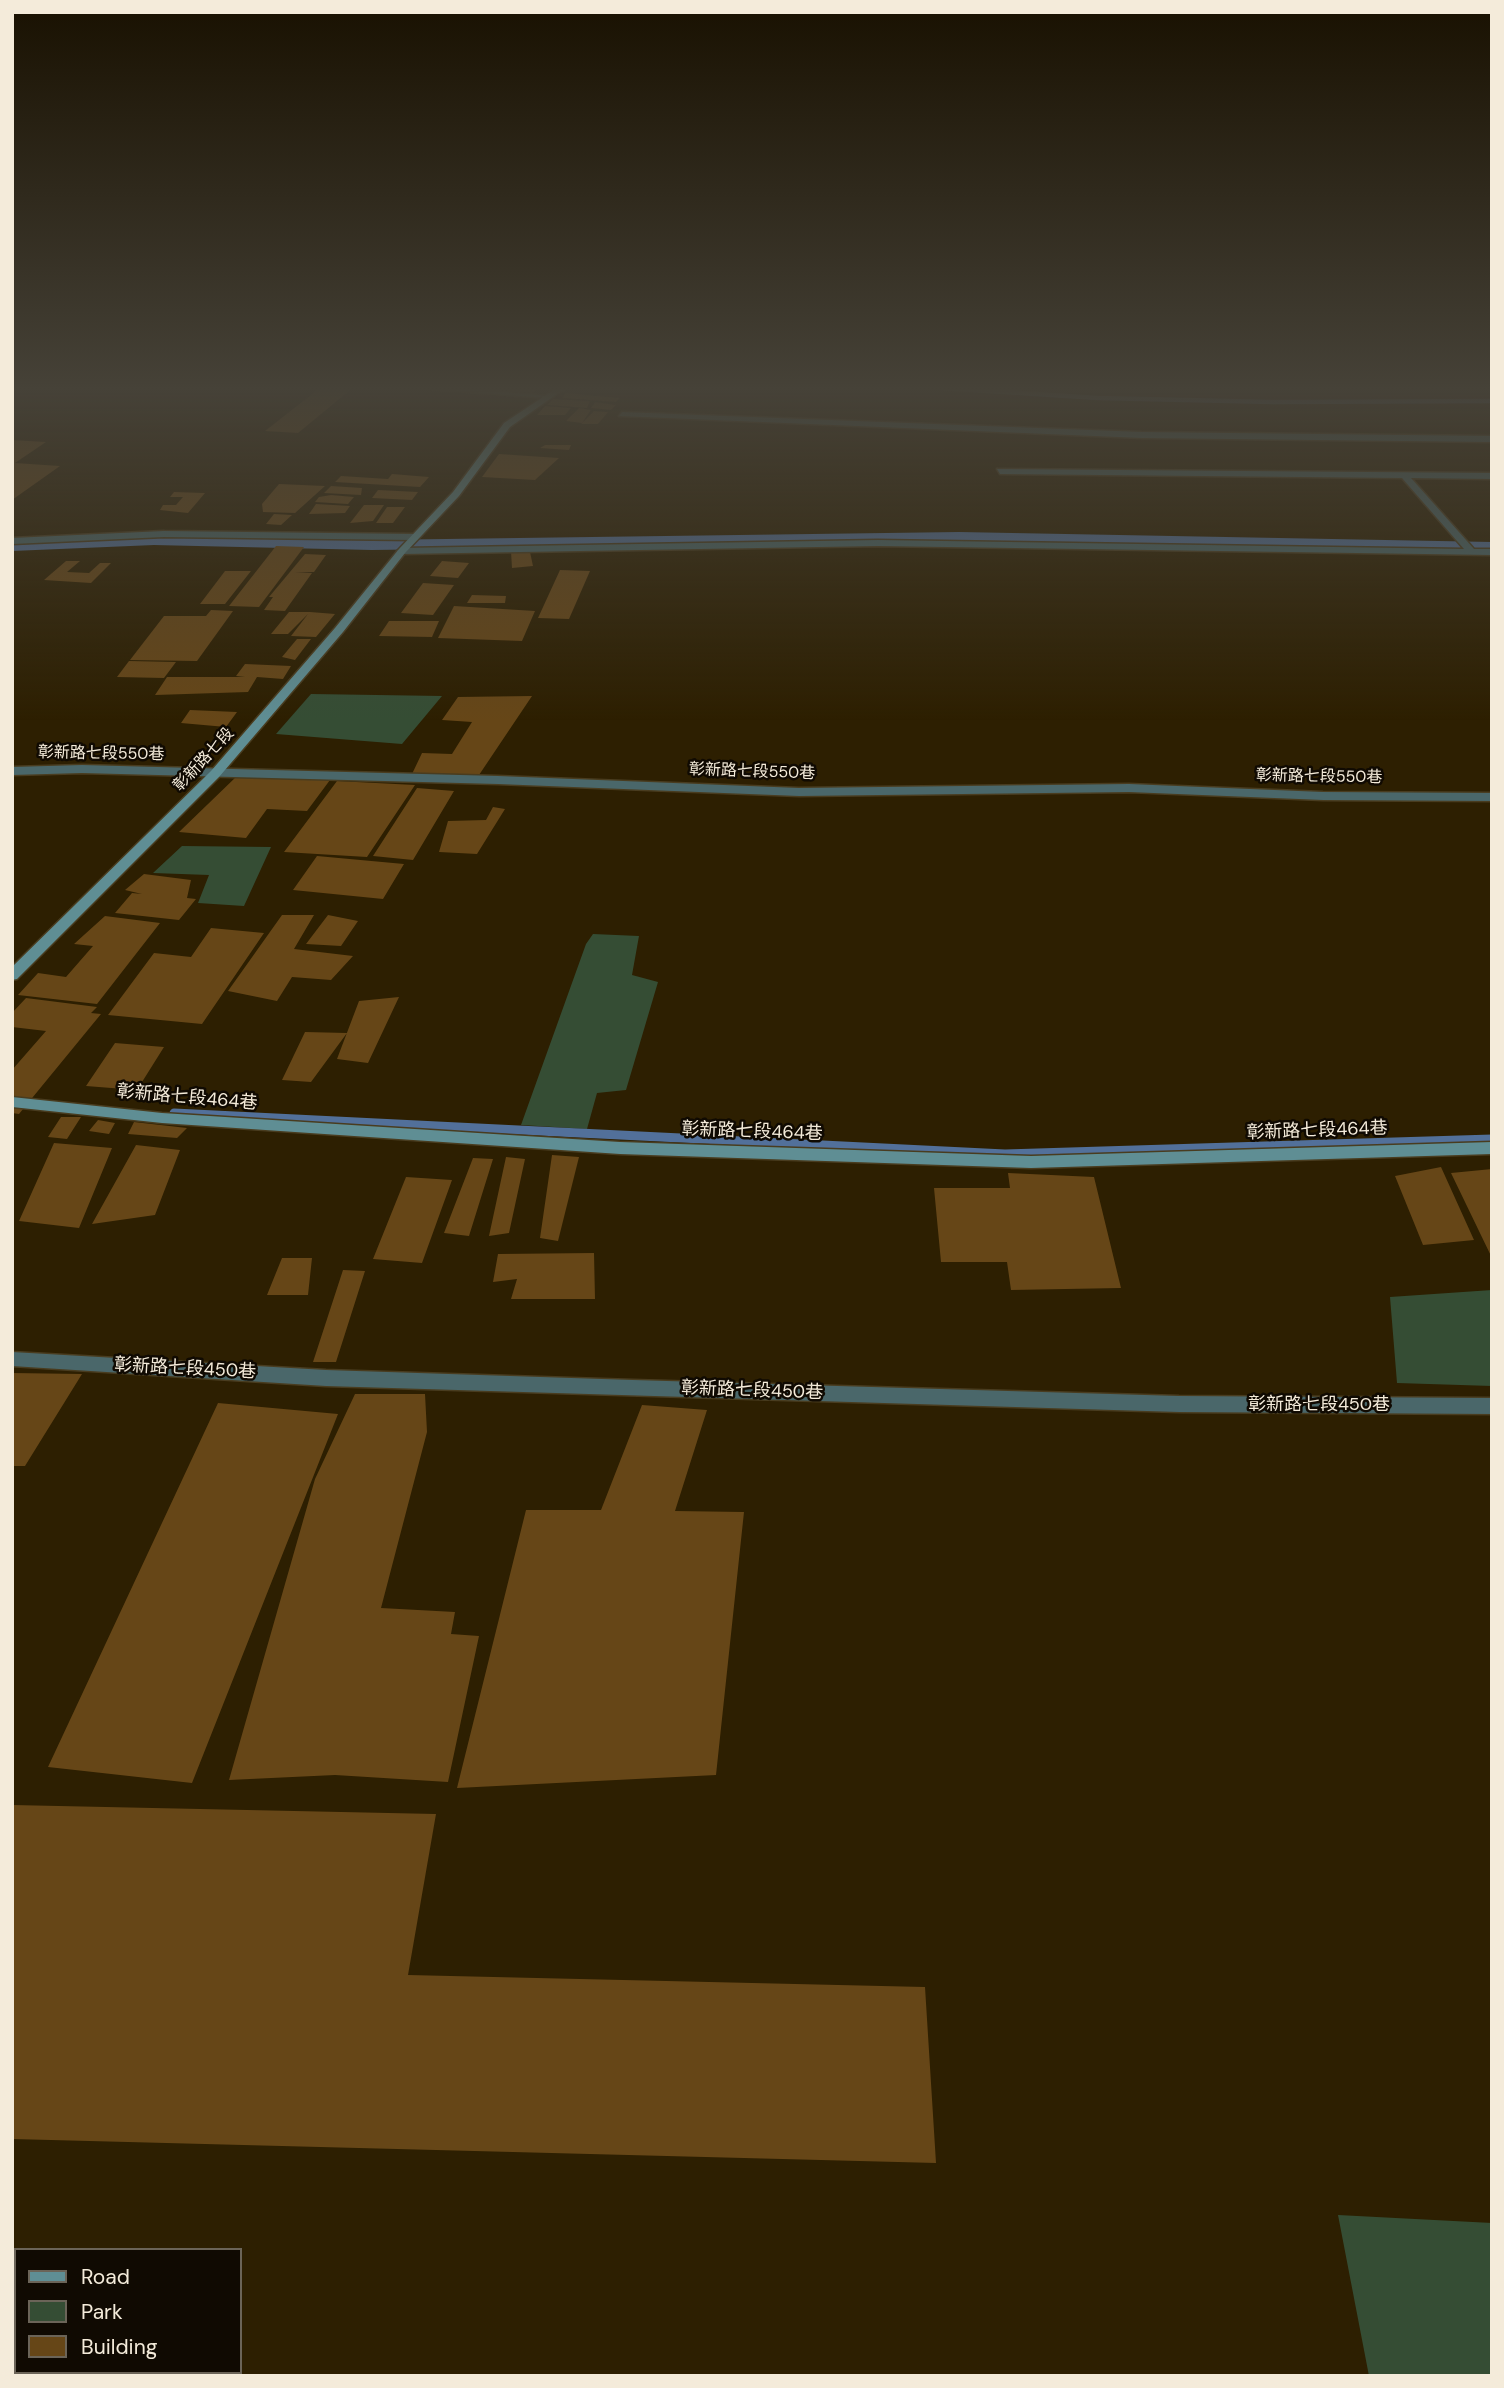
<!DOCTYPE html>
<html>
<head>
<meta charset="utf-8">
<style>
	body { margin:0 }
	#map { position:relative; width:1504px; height:2388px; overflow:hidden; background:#2d1f01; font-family:"DM Sans",sans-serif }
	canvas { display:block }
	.frame { position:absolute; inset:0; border:14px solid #f4ebda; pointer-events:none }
	.legend { position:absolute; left:14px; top:2248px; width:228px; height:126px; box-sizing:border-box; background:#100a02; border:2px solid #6b6458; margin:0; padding:9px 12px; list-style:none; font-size:21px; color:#f4ebda }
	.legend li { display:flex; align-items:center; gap:14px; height:35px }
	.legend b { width:35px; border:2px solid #6b6458 }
</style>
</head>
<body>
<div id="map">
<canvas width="1504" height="2388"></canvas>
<div class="frame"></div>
<ul class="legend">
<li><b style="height:9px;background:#5f8e94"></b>Road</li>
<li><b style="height:19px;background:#354d34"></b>Park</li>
<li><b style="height:19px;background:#664617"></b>Building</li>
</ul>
</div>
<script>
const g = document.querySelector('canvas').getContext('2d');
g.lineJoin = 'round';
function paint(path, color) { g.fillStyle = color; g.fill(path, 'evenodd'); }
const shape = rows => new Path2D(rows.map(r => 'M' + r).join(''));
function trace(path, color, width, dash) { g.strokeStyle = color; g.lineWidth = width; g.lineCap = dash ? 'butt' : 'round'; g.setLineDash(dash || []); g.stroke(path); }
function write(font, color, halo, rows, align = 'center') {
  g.font = font + ' "DM Sans","Noto Sans TC",sans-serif'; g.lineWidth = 5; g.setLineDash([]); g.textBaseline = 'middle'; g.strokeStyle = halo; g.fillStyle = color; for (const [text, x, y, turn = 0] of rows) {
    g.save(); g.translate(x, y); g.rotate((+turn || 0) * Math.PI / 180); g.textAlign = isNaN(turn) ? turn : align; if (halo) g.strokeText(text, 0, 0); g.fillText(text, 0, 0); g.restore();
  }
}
paint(shape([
	[311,694,442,696,402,744,276,734],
	[182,846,271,847,244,906,198,903,209,875,153,873],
	[593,934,639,936,632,975,658,982,626,1090,597,1093,587,1129,521,1125,586,944],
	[1492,1290,1492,1386,1397,1383,1390,1297],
	[1338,2215,1492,2223,1492,2376,1369,2376]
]), '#354d34');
trace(shape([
	[926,387,1098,398,1273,402,1492,401],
	[12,390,17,387]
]), '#52709a', 4.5);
trace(shape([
	[174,1113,1005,1154,1492,1139]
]), '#52709a', 9);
paint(shape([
	[959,532,1492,542,1492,552,959,542,372,550,154,545,12,551,12,541,154,535,372,540,959,532]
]), '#52709a');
paint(shape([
	[321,387,354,387,298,433,265,431],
	[509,387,540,387,532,393,504,390],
	[565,393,620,398,616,402,563,398],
	[553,399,590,401,587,408,547,405],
	[595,402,616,405,611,410,591,408],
	[545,406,571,408,565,415,537,415],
	[579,408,591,410,582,423,566,421],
	[594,411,608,412,598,424,581,424],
	[12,440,46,442,15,463,60,466,12,500],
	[545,445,571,445,569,450,540,448],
	[499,454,559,458,535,480,482,477],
	[392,474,429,477,420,487,335,482,341,476,388,479],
	[279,484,325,486,295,513,263,512,262,504],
	[331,486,362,488,361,495,324,493],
	[378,490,418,492,412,500,372,498],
	[174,492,205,493,188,513,160,510,163,505,176,505,183,497,170,497],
	[331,495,354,497,348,504,315,502,319,497],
	[316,504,350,506,345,513,309,514],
	[364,505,384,505,373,521,350,523],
	[387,507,405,507,393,523,376,523],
	[274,514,292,515,281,525,266,524],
	[276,546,304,547,259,607,229,606],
	[511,551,530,552,533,566,512,568],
	[305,554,326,555,314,572,295,572,312,573,285,611,264,610,273,597,269,597],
	[66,561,80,561,67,572,89,573,100,563,111,563,91,583,44,580],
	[442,561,469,563,458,578,430,576],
	[560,570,590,571,569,619,538,618],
	[225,571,251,571,225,604,200,604],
	[423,583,454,585,433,615,401,613],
	[472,595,506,596,505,603,467,603],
	[454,606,535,611,522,641,438,638],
	[211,610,233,611,197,661,130,660,164,616,206,616],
	[289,612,310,612,335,614,316,637,291,636,308,614,288,634,271,634],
	[389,621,439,621,432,637,379,636],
	[297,639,311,639,295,660,282,657],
	[129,661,176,662,164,678,117,677],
	[245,664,291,666,283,679,257,677,248,692,155,695,167,677,245,677,236,676],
	[532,696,479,775,412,774,422,753,452,754,472,722,442,720,458,697],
	[190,710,237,712,226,727,181,723],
	[237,776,330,780,307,811,267,809,246,838,179,832],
	[337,781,415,785,367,857,284,852],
	[417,788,454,791,413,860,373,856],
	[493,807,505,809,477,854,439,852,448,821,486,820],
	[317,856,404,864,383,899,293,890],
	[144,874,191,880,187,898,196,899,179,920,115,913,132,893,142,894,125,890],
	[282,915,314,915,294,949,353,956,331,980,292,977,277,1001,228,991],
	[328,915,358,921,341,946,306,944],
	[105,916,160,923,97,1004,18,995,38,973,66,977,93,946,74,944],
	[211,928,264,933,202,1024,108,1015,154,953,191,957],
	[399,997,368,1063,337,1059,359,1001],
	[26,998,97,1007,91,1013,101,1014,19,1114,12,1113,12,1070,46,1031,12,1027,12,1013],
	[305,1032,347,1033,311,1082,282,1080],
	[115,1043,164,1047,137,1090,86,1086],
	[61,1117,81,1117,67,1139,48,1137],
	[98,1120,115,1123,109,1134,89,1131],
	[134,1122,187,1128,177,1138,128,1134],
	[54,1143,112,1148,79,1228,19,1221],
	[136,1145,180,1150,155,1215,92,1224],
	[552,1155,579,1157,558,1241,540,1238],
	[506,1157,525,1159,509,1233,489,1236],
	[473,1158,493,1159,469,1236,444,1233],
	[1441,1167,1474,1240,1423,1245,1395,1176],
	[1492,1169,1492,1258,1451,1173],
	[1008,1173,1094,1177,1121,1288,1011,1290,1007,1262,941,1262,934,1188,1010,1188],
	[406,1177,452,1180,422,1263,373,1259],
	[594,1253,595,1299,511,1299,517,1279,493,1282,498,1254],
	[282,1258,312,1258,308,1295,267,1295],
	[343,1270,365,1271,336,1362,313,1362],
	[12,1373,82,1374,25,1466,12,1466],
	[355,1394,425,1394,427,1432,381,1608,455,1612,451,1634,479,1636,448,1782,335,1775,229,1780,315,1479],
	[218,1403,338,1414,192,1783,48,1767],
	[642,1405,707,1410,675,1511,744,1512,716,1775,457,1788,526,1510,601,1510],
	[12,1805,436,1814,408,1975,925,1987,936,2163,12,2139]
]), '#664617');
const lane = shape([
	[406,387,444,387,550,396,546,398,406,387],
	[622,412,1142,432,1492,436,1492,442,1142,438,619,416,622,412],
	[997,469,1492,473,1492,479,1411,478,1474,549,1492,549,1492,555,878,546,402,554,397,551,402,548,878,540,1464,549,1402,478,1000,474,997,469],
	[164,531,414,534,419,537,414,540,164,537,12,544,12,538,164,531],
	[82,765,498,776,799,788,1129,784,1323,792,1492,793,1492,801,1323,800,1129,792,799,796,498,784,82,773,12,775,12,767,82,765],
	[12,1352,326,1370,633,1380,1179,1396,1492,1398,1492,1414,1179,1412,326,1386,12,1366,12,1352]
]);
const secondary = shape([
	[558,387,567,387,510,427,459,496,405,553,343,632,219,777,17,979,12,980,12,967,211,771,335,628,399,549,453,492,504,423,558,387],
	[12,1097,162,1113,620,1142,1031,1156,1492,1142,1492,1154,1031,1168,620,1154,162,1123,12,1107,12,1097]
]);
trace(lane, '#493c1f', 3);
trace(secondary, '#493c1f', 3);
paint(lane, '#4a676a');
paint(secondary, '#5f8e94');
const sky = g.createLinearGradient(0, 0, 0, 721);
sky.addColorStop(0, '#191101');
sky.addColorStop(0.54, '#464238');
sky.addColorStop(1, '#46423800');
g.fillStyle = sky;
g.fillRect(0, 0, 1504, 721);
write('16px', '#f4ebda', '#100a02', [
	["彰新路七段550巷",101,754,1],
	["彰新路七段",204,760,-47],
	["彰新路七段550巷",752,772,2],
	["彰新路七段550巷",1319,777,1]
]);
write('18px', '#f4ebda', '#100a02', [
	["彰新路七段464巷",187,1098,5],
	["彰新路七段464巷",1317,1131,-2],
	["彰新路七段464巷",752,1132,2],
	["彰新路七段450巷",185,1369,3],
	["彰新路七段450巷",752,1391,2],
	["彰新路七段450巷",1319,1405]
]);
</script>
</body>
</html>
